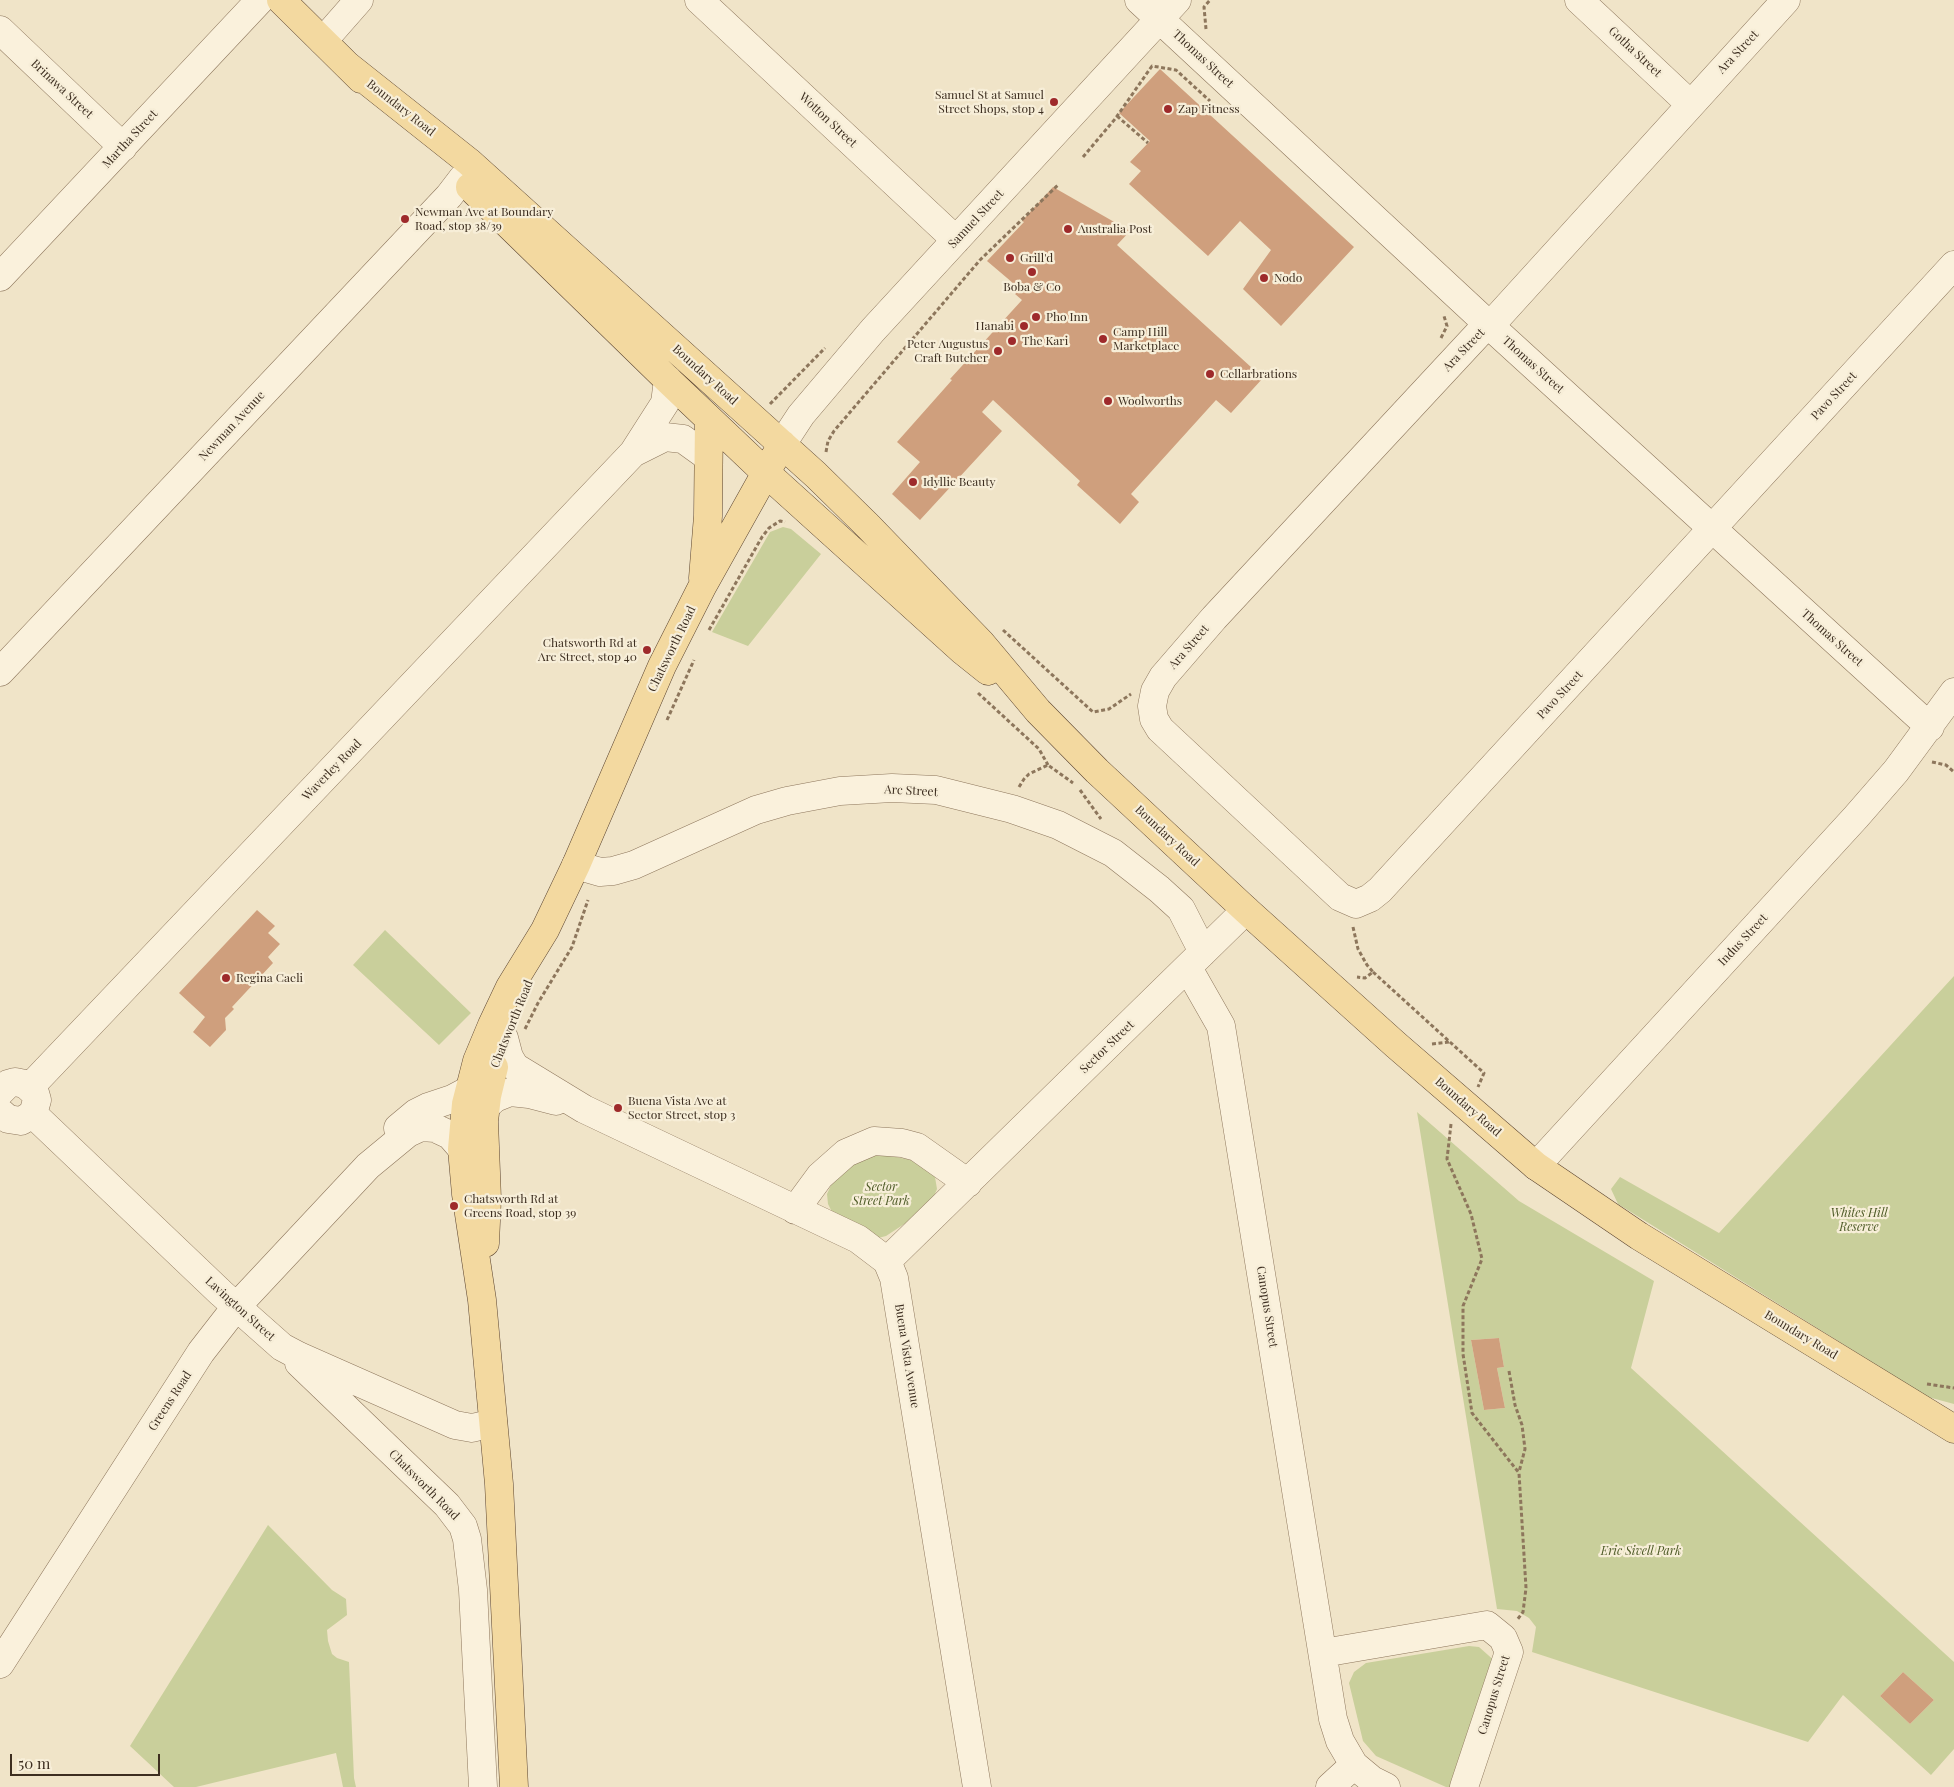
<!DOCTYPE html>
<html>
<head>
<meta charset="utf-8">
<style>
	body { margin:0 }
	#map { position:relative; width:1954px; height:1787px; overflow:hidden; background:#f0e4c8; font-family:"Playfair Display",serif }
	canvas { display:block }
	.scale { position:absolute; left:10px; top:1754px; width:150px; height:22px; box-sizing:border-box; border:2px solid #3d2e20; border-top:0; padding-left:6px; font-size:15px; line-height:18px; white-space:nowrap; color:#3d2e20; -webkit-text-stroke:4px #f7eed8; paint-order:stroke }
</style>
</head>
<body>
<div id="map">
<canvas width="1954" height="1787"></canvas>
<div class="scale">50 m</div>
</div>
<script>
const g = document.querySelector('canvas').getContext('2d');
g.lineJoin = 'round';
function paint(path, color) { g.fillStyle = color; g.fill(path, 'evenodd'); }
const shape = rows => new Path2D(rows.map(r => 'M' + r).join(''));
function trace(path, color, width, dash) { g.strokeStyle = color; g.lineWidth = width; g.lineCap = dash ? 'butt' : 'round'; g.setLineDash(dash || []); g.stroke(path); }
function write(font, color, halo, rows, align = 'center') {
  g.font = font + ' "Playfair Display",serif'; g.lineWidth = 4.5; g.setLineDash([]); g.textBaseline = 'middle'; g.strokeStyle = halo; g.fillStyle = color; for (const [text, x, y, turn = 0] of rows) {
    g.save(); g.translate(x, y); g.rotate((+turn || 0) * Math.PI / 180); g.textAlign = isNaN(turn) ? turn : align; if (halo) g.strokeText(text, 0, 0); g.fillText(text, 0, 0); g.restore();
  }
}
paint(shape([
	[783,527,791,529,821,554,748,646,712,632,770,532],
	[385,930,471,1013,439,1045,353,965],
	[1954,976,1954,1404,1928,1397,1618,1204,1611,1189,1620,1177,1719,1233],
	[1417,1112,1519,1201,1654,1281,1631,1368,1954,1662,1954,1749,1931,1775,1843,1695,1808,1742,1532,1652,1536,1627,1529,1618,1517,1611,1497,1609],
	[1499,1338,1504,1367,1497,1368,1505,1408,1484,1410,1471,1340],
	[1903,1672,1934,1700,1910,1724,1880,1696],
	[877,1155,891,1156,911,1160,927,1167,935,1177,937,1189,934,1196,921,1213,886,1236,878,1238,871,1232,832,1212,828,1204,827,1194,832,1183,847,1168,866,1157],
	[268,1525,332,1590,346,1599,347,1615,327,1630,328,1641,332,1654,337,1658,349,1662,354,1778,356,1787,343,1787,336,1753,196,1787,174,1787,130,1746],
	[1469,1646,1479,1647,1497,1663,1452,1787,1446,1787,1376,1756,1363,1741,1349,1683,1354,1672,1366,1663]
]), '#c9cf9b');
paint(shape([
	[1160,69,1354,247,1281,326,1243,289,1271,250,1240,221,1208,256,1129,184,1141,171,1130,162,1150,141,1119,113],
	[1053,187,1130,231,1117,245,1263,378,1231,413,1216,400,1131,494,1139,502,1120,524,1077,485,1080,481,993,400,982,412,1002,431,920,520,892,494,920,462,897,442,952,380,950,379,1022,300,1015,294,1020,289,987,261,1024,222,1022,221],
	[257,910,275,926,268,933,280,944,268,957,273,963,232,1007,234,1009,225,1018,226,1030,210,1047,193,1032,205,1017,179,993],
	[1499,1338,1504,1367,1497,1368,1505,1408,1484,1410,1471,1340],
	[1903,1672,1934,1700,1910,1724,1880,1696]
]), '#cf9f7d');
const minor = shape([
	[699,0,956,240],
	[1139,0,1489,325,1930,727],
	[1579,0,1690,104],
	[1786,0,1497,318,1480,332,1214,618,1163,677,1155,691,1152,706,1154,719,1160,729,1340,897,1356,904,1370,898,1380,890,1954,265],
	[0,30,123,147],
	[323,41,359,0],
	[0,277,260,0],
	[782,444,801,415,873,330,1177,0],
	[633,453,665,437,683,439,708,457],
	[0,672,449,196,462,179],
	[576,865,600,872,613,871,634,865,756,810,787,801,840,791,892,788,936,790,1012,809,1058,825,1113,853,1159,889,1181,909,1203,952],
	[1188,968,1221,1026,1333,1719,1340,1741,1354,1765,1372,1780,1386,1787],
	[504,1038,509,1057,515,1067,584,1109,858,1239,887,1261,894,1278,977,1787],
	[30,1087,633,453,665,403,668,380],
	[0,1092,8,1084,15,1082,25,1084,35,1093,37,1100,33,1114,21,1121,8,1119,0,1112],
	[485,1107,495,1098,510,1092,529,1094,556,1101],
	[33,1114,221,1293,282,1347,299,1356,455,1425,472,1428,493,1423],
	[398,1128,416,1113,428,1107,452,1099,469,1090],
	[1536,1166,1856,817,1896,771,1954,692],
	[795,1210,820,1176,846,1153,874,1141,902,1143,917,1147,968,1183],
	[887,1261,1246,910],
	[299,1363,447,1505,463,1526,467,1539,473,1590,483,1787],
	[1323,1653,1487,1625,1503,1638,1509,1652,1464,1787],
	[0,1664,201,1352,236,1307,368,1166,408,1133,421,1127,435,1128,450,1135,462,1149],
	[1330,1787,1354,1765]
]);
const major = shape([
	[281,0,361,79],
	[348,66,469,162,816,475,868,526,981,643,1038,711,1097,771,1246,910,1396,1045,1536,1166,1639,1236,1954,1429],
	[470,187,668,380,766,473,963,651,988,671],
	[703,578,708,516,709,419],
	[485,1243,487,1199,484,1121,487,1096,494,1067],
	[514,1787,499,1484,482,1300,466,1194,462,1149,466,1104,477,1061,492,1025,510,987,545,930,576,865,662,666,702,587,782,444]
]);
trace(minor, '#8d765c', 29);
trace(major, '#5b4430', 29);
trace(shape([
	[1206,29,1204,7,1210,0],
	[1117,116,1148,143],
	[1083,157,1115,119,1152,66,1176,70,1210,101],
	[1441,338,1447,326,1444,316],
	[770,404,825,348],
	[826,452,828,441,834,431,980,260,1059,184],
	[709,630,762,537,769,528,780,521,785,522],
	[1003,630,1093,712,1109,709,1131,694],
	[978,693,1039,749,1048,765],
	[667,720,694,660],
	[1932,762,1946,765,1954,772],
	[1019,787,1024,779,1029,774,1048,765,1073,783],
	[1080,790,1101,819],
	[1353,927,1358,949,1367,965,1373,972,1365,978,1357,977],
	[1373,972,1484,1073,1478,1087],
	[525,1029,538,1003,572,947,588,900],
	[1432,1044,1450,1042],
	[1451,1124,1447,1159,1471,1214,1482,1259,1463,1306,1463,1354,1472,1413,1519,1473,1526,1588,1523,1612,1517,1620],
	[1509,1371,1515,1405,1522,1425,1525,1449,1519,1472],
	[1927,1384,1954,1388]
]), '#8d765c', 3, [4, 2.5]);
trace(minor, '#faf1dc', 28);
trace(major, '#f3d9a0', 28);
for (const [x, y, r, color] of [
	[1054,102,5,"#9e2a2b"],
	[1168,109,5,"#9e2a2b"],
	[405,219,5,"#9e2a2b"],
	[1068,229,5,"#9e2a2b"],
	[1010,258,5,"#9e2a2b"],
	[1032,272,5,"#9e2a2b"],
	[1264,278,5,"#9e2a2b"],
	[1036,317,5,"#9e2a2b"],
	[1024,326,5,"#9e2a2b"],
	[1103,339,5,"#9e2a2b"],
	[1012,341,5,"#9e2a2b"],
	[998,351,5,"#9e2a2b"],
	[1210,374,5,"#9e2a2b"],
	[1108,401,5,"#9e2a2b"],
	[913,482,5,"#9e2a2b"],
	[647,650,5,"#9e2a2b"],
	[226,978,5,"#9e2a2b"],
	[618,1108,5,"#9e2a2b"],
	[454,1206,5,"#9e2a2b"]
]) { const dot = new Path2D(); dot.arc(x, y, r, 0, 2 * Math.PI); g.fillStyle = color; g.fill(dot); trace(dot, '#f7eed8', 2); }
write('12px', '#3d2e20', '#f7eed8', [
	["Gotha Street",1635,52,43],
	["Ara Street",1738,52,-47],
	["Thomas Street",1203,59,43],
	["Brinawa Street",62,89,43],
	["Boundary Road",401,108,38],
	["Wotton Street",828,120,43],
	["Martha Street",130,139,-47],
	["Samuel Street",976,219,-47],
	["Ara Street",1464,350,-46],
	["Thomas Street",1533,365,42],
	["Boundary Road",705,375,42],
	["Pavo Street",1834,396,-47],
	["Newman Avenue",232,426,-47],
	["Thomas Street",1832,638,42],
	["Ara Street",1189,647,-49],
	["Chatsworth Road",672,649,-64],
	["Pavo Street",1560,695,-47],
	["Waverley Road",332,770,-46],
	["Arc Street",911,791,3],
	["Boundary Road",1167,836,43],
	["Indus Street",1743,940,-47],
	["Chatsworth Road",512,1024,-68],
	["Sector Street",1107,1047,-44],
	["Boundary Road",1468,1107,41],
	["Canopus Street",1267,1307,81],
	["Lavington Street",240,1309,42],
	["Boundary Road",1801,1335,31],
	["Buena Vista Avenue",907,1356,81],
	["Greens Road",170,1401,-57],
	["Chatsworth Road",424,1485,45],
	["Canopus Street",1494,1695,-73]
]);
write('12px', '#3d2e20', '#f7eed8', [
	["Samuel St at Samuel",1044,95,"right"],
	["Street Shops, stop 4",1044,109,"right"],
	["Zap Fitness",1178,109],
	["Newman Ave at Boundary",415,212],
	["Road, stop 38/39",415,226],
	["Australia Post",1078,229],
	["Grill'd",1020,258],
	["Nodo",1274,278],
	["Boba & Co",1032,287,"center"],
	["Pho Inn",1046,317],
	["Hanabi",1014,326,"right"],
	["Camp Hill",1113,332],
	["Marketplace",1113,346],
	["The Kari",1022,341],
	["Peter Augustus",988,344,"right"],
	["Craft Butcher",988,358,"right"],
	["Cellarbrations",1220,374],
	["Woolworths",1118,401],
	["Idyllic Beauty",923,482],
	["Chatsworth Rd at",637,643,"right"],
	["Arc Street, stop 40",637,657,"right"],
	["Regina Caeli",236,978],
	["Buena Vista Ave at",628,1101],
	["Sector Street, stop 3",628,1115],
	["Chatsworth Rd at",464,1199],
	["Greens Road, stop 39",464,1213]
], 'left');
write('italic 12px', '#4d5a26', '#f7eed8', [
	["Sector",881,1187],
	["Street Park",881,1201],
	["Whites Hill",1859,1213],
	["Reserve",1859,1227],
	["Eric Sivell Park",1641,1551]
]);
</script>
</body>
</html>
